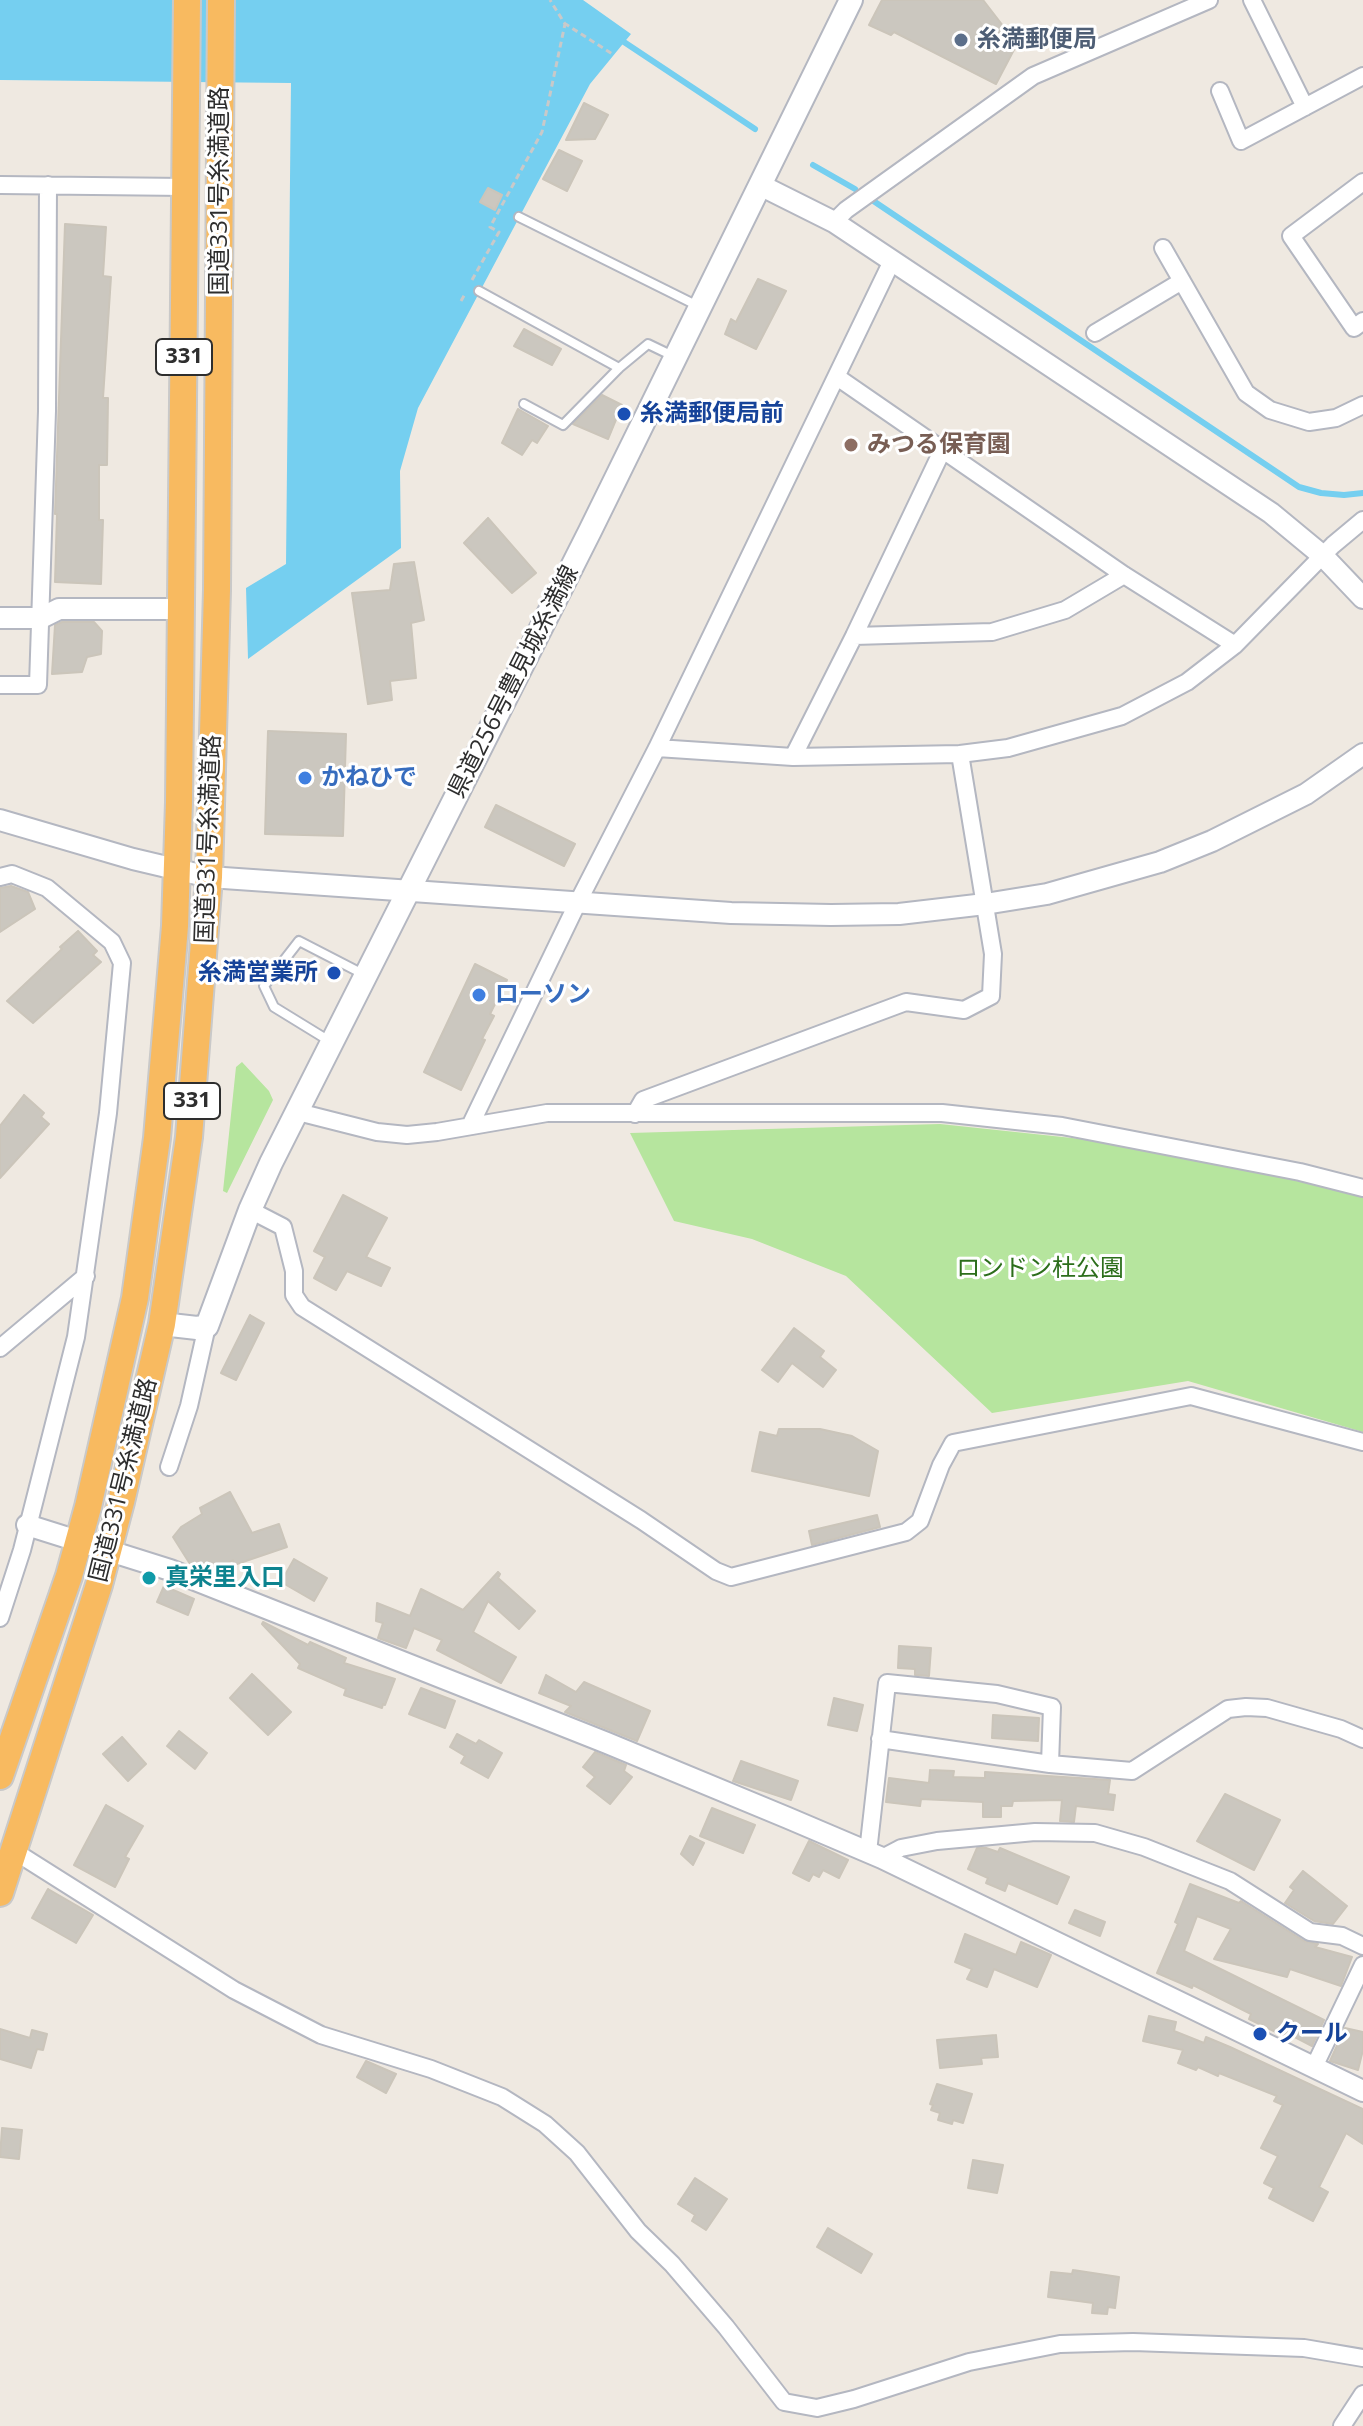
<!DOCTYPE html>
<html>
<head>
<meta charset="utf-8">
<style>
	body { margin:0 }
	canvas { display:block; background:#efe9e1 }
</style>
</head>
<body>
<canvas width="1363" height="2426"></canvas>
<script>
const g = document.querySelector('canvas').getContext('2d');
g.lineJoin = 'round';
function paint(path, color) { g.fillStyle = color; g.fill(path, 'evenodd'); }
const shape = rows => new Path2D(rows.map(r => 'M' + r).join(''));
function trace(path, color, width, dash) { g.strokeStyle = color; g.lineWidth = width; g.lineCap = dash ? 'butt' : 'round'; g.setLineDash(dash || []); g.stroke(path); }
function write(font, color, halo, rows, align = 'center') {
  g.font = font + ' "Open Sans","Noto Sans JP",sans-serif'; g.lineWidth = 6; g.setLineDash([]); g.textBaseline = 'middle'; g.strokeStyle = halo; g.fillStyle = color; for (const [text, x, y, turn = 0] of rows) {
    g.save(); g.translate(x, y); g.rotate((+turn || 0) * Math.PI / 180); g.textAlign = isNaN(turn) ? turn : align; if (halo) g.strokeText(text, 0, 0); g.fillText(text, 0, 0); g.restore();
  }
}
paint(shape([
	[242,1062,269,1091,273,1100,227,1193,223,1191,236,1067],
	[940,1124,1119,1143,1363,1195,1363,1432,1188,1381,992,1413,846,1276,752,1239,674,1221,630,1133]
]), '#b6e59e');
paint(shape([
	[0,0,583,0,631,34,590,84,418,408,400,471,401,548,248,659,246,588,286,564,291,83,0,80]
]), '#75cff0');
trace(shape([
	[624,42,755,129],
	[813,165,855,189],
	[869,198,1299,487,1321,493,1344,495,1363,493]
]), '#75cff0', 6);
const building = shape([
	[882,0,983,0,1017,44,996,84,894,32,891,35,869,25,882,0],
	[584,103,608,115,595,139,566,140,584,103],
	[559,150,582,161,567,191,543,179,559,150],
	[488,188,502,195,495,210,480,202,488,188],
	[65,224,106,227,103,276,111,277,103,398,108,398,107,465,99,465,99,520,103,520,101,584,55,582,57,514,55,514,65,224],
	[758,279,786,291,756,349,725,334,731,319,736,322,758,279],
	[524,329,561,349,552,365,514,346,524,329],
	[602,395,622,405,608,439,573,424,602,395],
	[518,409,548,426,537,443,532,440,522,455,502,443,518,409],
	[488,518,536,573,512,593,464,543,488,518],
	[414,562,424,620,411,623,416,678,390,681,392,700,368,704,352,593,390,590,394,564,414,562],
	[62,622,94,622,102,631,101,654,87,657,82,672,52,674,55,625,62,622],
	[268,731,346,734,343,836,265,834,268,731],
	[496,805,575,844,564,866,485,827,496,805],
	[11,886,28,892,35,909,0,932,0,888,11,886],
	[78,931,97,951,93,955,101,962,33,1023,7,1001,62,949,60,947,78,931],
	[475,964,507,980,490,1014,494,1016,482,1039,485,1040,461,1090,424,1072,475,964],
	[24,1095,44,1113,41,1117,49,1124,0,1178,0,1126,24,1095],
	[343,1195,387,1218,366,1257,390,1268,381,1286,347,1271,336,1290,314,1278,325,1257,314,1251,343,1195],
	[250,1315,264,1323,236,1380,221,1373,250,1315],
	[794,1328,824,1351,820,1357,836,1370,823,1387,792,1363,778,1382,762,1370,794,1328],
	[779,1429,820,1429,852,1436,878,1451,869,1496,752,1471,760,1432,777,1436,779,1429],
	[230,1492,252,1533,279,1524,287,1547,234,1565,233,1560,213,1573,190,1564,173,1537,181,1527,202,1514,200,1508,230,1492],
	[877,1515,880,1527,812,1545,809,1531,877,1515],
	[294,1559,327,1578,314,1601,281,1582,294,1559],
	[498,1572,500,1574,498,1578,535,1611,519,1629,488,1601,473,1632,516,1657,501,1683,437,1650,442,1640,414,1628,406,1648,378,1638,383,1623,376,1621,377,1603,410,1616,421,1589,463,1610,498,1572],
	[164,1586,194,1599,188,1615,157,1602,164,1586],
	[263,1622,308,1645,310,1642,346,1658,344,1663,395,1679,385,1705,383,1704,382,1708,344,1695,346,1689,298,1668,300,1664,262,1624,263,1622],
	[899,1646,931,1648,929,1676,915,1675,915,1669,898,1668,899,1646],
	[252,1674,291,1712,268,1735,230,1698,252,1674],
	[546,1675,576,1692,584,1682,650,1711,637,1741,565,1712,571,1706,539,1693,546,1675],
	[421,1688,455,1701,445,1728,409,1714,421,1688],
	[834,1698,863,1705,857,1731,828,1725,834,1698],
	[993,1715,1039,1718,1038,1741,992,1738,993,1715],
	[179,1731,207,1753,195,1769,167,1746,179,1731],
	[457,1734,476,1744,479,1740,502,1753,488,1778,461,1763,465,1756,450,1747,457,1734],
	[122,1737,146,1764,128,1781,103,1754,122,1737],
	[595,1752,626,1765,624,1771,632,1777,610,1804,587,1786,595,1777,583,1767,595,1752],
	[741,1761,798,1781,791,1800,733,1781,741,1761],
	[930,1770,954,1771,953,1777,985,1778,985,1772,1110,1780,1108,1794,1115,1795,1113,1810,1076,1806,1074,1822,1060,1821,1062,1800,1013,1801,1012,1806,1001,1806,1001,1817,983,1817,983,1802,921,1799,920,1806,886,1802,889,1778,929,1783,930,1770],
	[1225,1794,1280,1820,1254,1870,1197,1841,1225,1794],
	[106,1805,143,1826,125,1857,129,1859,115,1887,74,1865,106,1805],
	[712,1808,755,1825,743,1853,700,1836,712,1808],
	[690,1836,704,1843,693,1865,681,1854,690,1836],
	[809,1841,848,1860,839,1878,823,1870,819,1877,813,1874,809,1881,793,1873,809,1841],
	[977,1848,986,1848,998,1852,1000,1848,1069,1877,1057,1904,1008,1883,1005,1891,986,1883,988,1878,968,1869,977,1848],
	[1303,1871,1347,1906,1333,1924,1314,1921,1285,1903,1294,1890,1290,1887,1303,1871],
	[1190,1884,1239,1903,1241,1901,1304,1941,1318,1944,1315,1947,1352,1957,1341,1986,1290,1969,1287,1977,1214,1959,1231,1929,1197,1916,1184,1951,1324,2020,1312,2046,1287,2033,1286,2037,1249,2019,1251,2014,1193,1985,1192,1988,1157,1973,1178,1924,1175,1922,1190,1884],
	[48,1889,93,1915,76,1943,32,1918,48,1889],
	[1075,1910,1105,1922,1100,1936,1069,1923,1075,1910],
	[965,1934,1016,1955,1021,1942,1051,1955,1037,1987,994,1969,987,1987,967,1979,972,1969,955,1962,965,1934],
	[1149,2016,1176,2022,1174,2031,1204,2043,1206,2037,1230,2047,1363,2109,1363,2144,1346,2133,1319,2187,1328,2192,1313,2221,1269,2198,1274,2188,1264,2183,1278,2156,1261,2148,1283,2105,1274,2101,1277,2096,1219,2073,1218,2076,1198,2067,1196,2070,1178,2063,1183,2050,1143,2041,1149,2016],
	[1345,2028,1363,2032,1363,2050,1358,2070,1330,2061,1345,2028],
	[0,2029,30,2038,32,2030,47,2034,43,2050,37,2049,31,2068,0,2059,0,2029],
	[996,2035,998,2057,981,2058,982,2064,940,2068,937,2040,996,2035],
	[366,2061,396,2074,386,2093,357,2077,366,2061],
	[937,2084,972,2094,963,2123,953,2120,952,2124,938,2120,940,2113,931,2110,933,2105,930,2104,937,2084],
	[2,2128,22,2130,19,2159,0,2157,2,2128],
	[973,2160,1003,2165,997,2193,968,2188,973,2160],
	[695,2178,727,2199,706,2230,692,2221,695,2215,678,2204,695,2178],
	[828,2228,872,2254,861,2273,817,2247,828,2228],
	[1073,2270,1119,2277,1115,2308,1108,2307,1107,2314,1092,2313,1093,2303,1048,2297,1051,2272,1072,2274,1073,2270]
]);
paint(building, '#cbc7bf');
trace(building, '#cbc5ba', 2);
const service = shape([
	[519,217,698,306],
	[479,291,619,368],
	[524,404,563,425,619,368,648,344,675,357],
	[331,1042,274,1007,264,986,299,941,363,974]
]);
const minor = shape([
	[1252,0,1305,107],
	[1220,91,1241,141,1363,76],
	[1363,182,1291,236,1354,328,1363,321],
	[0,185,186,187],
	[834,222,846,210,1033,76,1209,0],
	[1163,248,1246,393,1270,410,1309,422,1336,418,1363,405],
	[1095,333,1182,281],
	[837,377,1124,575,1235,645],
	[854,636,992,632,1065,610,1124,575],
	[0,685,38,685,47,411,48,185],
	[657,748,793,757,960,754,1008,748,1122,716,1187,682,1235,645,1333,545,1363,520],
	[793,757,854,636,943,449],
	[0,877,12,874,47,888,112,942,122,963,108,1113,76,1337,22,1550,0,1618],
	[298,1112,377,1132,407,1135,437,1132,547,1113,942,1113,1062,1126,1300,1172,1363,1188],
	[635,1114,643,1100,906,1002,964,1010,991,996,993,954,960,754],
	[470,1126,578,902,657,748,891,263],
	[250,1210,283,1227,294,1271,294,1295,302,1307,641,1520,716,1571,731,1577,906,1532,920,1521,941,1465,953,1443,1191,1396,1363,1442],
	[0,1348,86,1276],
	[169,1467,189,1406,207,1326],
	[880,1739,1050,1764,1132,1771,1228,1709,1246,1707,1267,1708,1341,1729,1363,1739],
	[14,1851,234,1990,321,2035,431,2069,502,2097,545,2124,577,2153,638,2231,672,2264,726,2327,784,2402,817,2408,854,2399,969,2362,1060,2344,1133,2342,1304,2348,1363,2358],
	[868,1852,887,1683,997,1694,1052,1707,1050,1764],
	[882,1858,901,1848,937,1841,1035,1832,1095,1833,1144,1847,1230,1881,1310,1932,1342,1936,1363,1946],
	[1314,2067,1363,1965],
	[1342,2426,1363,2394]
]);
const tertiary = shape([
	[760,185,834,222,1271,513,1323,556,1363,598],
	[0,618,41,618,59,609,181,609],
	[0,820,133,859,209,877,731,913,831,915,899,914,985,904,1047,894,1160,862,1212,841,1306,794,1363,754],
	[27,1525,170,1570,607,1743,788,1818,882,1858,1363,2091]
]);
const secondary = shape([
	[162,1324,197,1328,207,1326,250,1210,271,1163,590,531,851,0]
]);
const trunk = shape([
	[0,1776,69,1576,88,1507,135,1298,157,1138,175,926,179,802,187,0],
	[0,1893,99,1585,121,1502,162,1324,189,1137,209,877,217,590,221,0]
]);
trace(service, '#b4b7c1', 12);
trace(minor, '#b4b7c1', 20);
trace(tertiary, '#b4b7c1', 24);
trace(secondary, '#b4b7c1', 26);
trace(trunk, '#c9c9c9', 30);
trace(shape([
	[564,23,614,55],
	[472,280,499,232,490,227,542,132,565,24,550,0],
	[461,301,465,294]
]), '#c9c9c9', 3, [6, 4]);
trace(service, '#fff', 8);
trace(minor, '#fff', 16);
trace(tertiary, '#fff', 20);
trace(secondary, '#fff', 22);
trace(trunk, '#f8ba60', 26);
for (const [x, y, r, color] of [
	[961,40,8,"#5c6f8a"],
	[624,414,8,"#1a4fb4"],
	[851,445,8,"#8d6e63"],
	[305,778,8,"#3f7fe0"],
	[334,973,8,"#1a4fb4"],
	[479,995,8,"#3f7fe0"],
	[149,1578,8,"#0f9aa8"],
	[1260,2034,8,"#1a4fb4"]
]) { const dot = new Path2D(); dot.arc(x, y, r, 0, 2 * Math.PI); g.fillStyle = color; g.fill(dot); trace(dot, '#fff', 3); }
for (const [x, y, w] of [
	[184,357,56],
	[192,1101,56]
]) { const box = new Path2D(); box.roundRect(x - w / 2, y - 18, w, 36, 6); g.fillStyle = '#fff'; g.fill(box); trace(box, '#2e2e2e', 2); }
write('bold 22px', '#2e2e2e', null, [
	["331",184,357],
	["331",192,1101]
]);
write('bold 24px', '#4e5e75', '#fff', [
	["糸満郵便局",977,40]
], 'left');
write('24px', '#2e2e2e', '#fff', [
	["国道331号糸満道路",220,191,-90],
	["県道256号豊見城糸満線",514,682,-63],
	["国道331号糸満道路",209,839,-88],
	["国道331号糸満道路",124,1480,-76]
]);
write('bold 24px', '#164399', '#fff', [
	["糸満郵便局前",640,414],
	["糸満営業所",318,973,"right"],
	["クール",1276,2034]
], 'left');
write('bold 24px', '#785e54', '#fff', [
	["みつる保育園",867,445]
], 'left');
write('bold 24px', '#366cbe', '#fff', [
	["かねひで",321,778],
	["ローソン",495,995]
], 'left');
write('24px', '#2c6e1b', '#fff', [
	["ロンドン杜公園",1040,1269]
]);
write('bold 24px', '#0d838f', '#fff', [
	["真栄里入口",165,1578]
], 'left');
</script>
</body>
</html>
